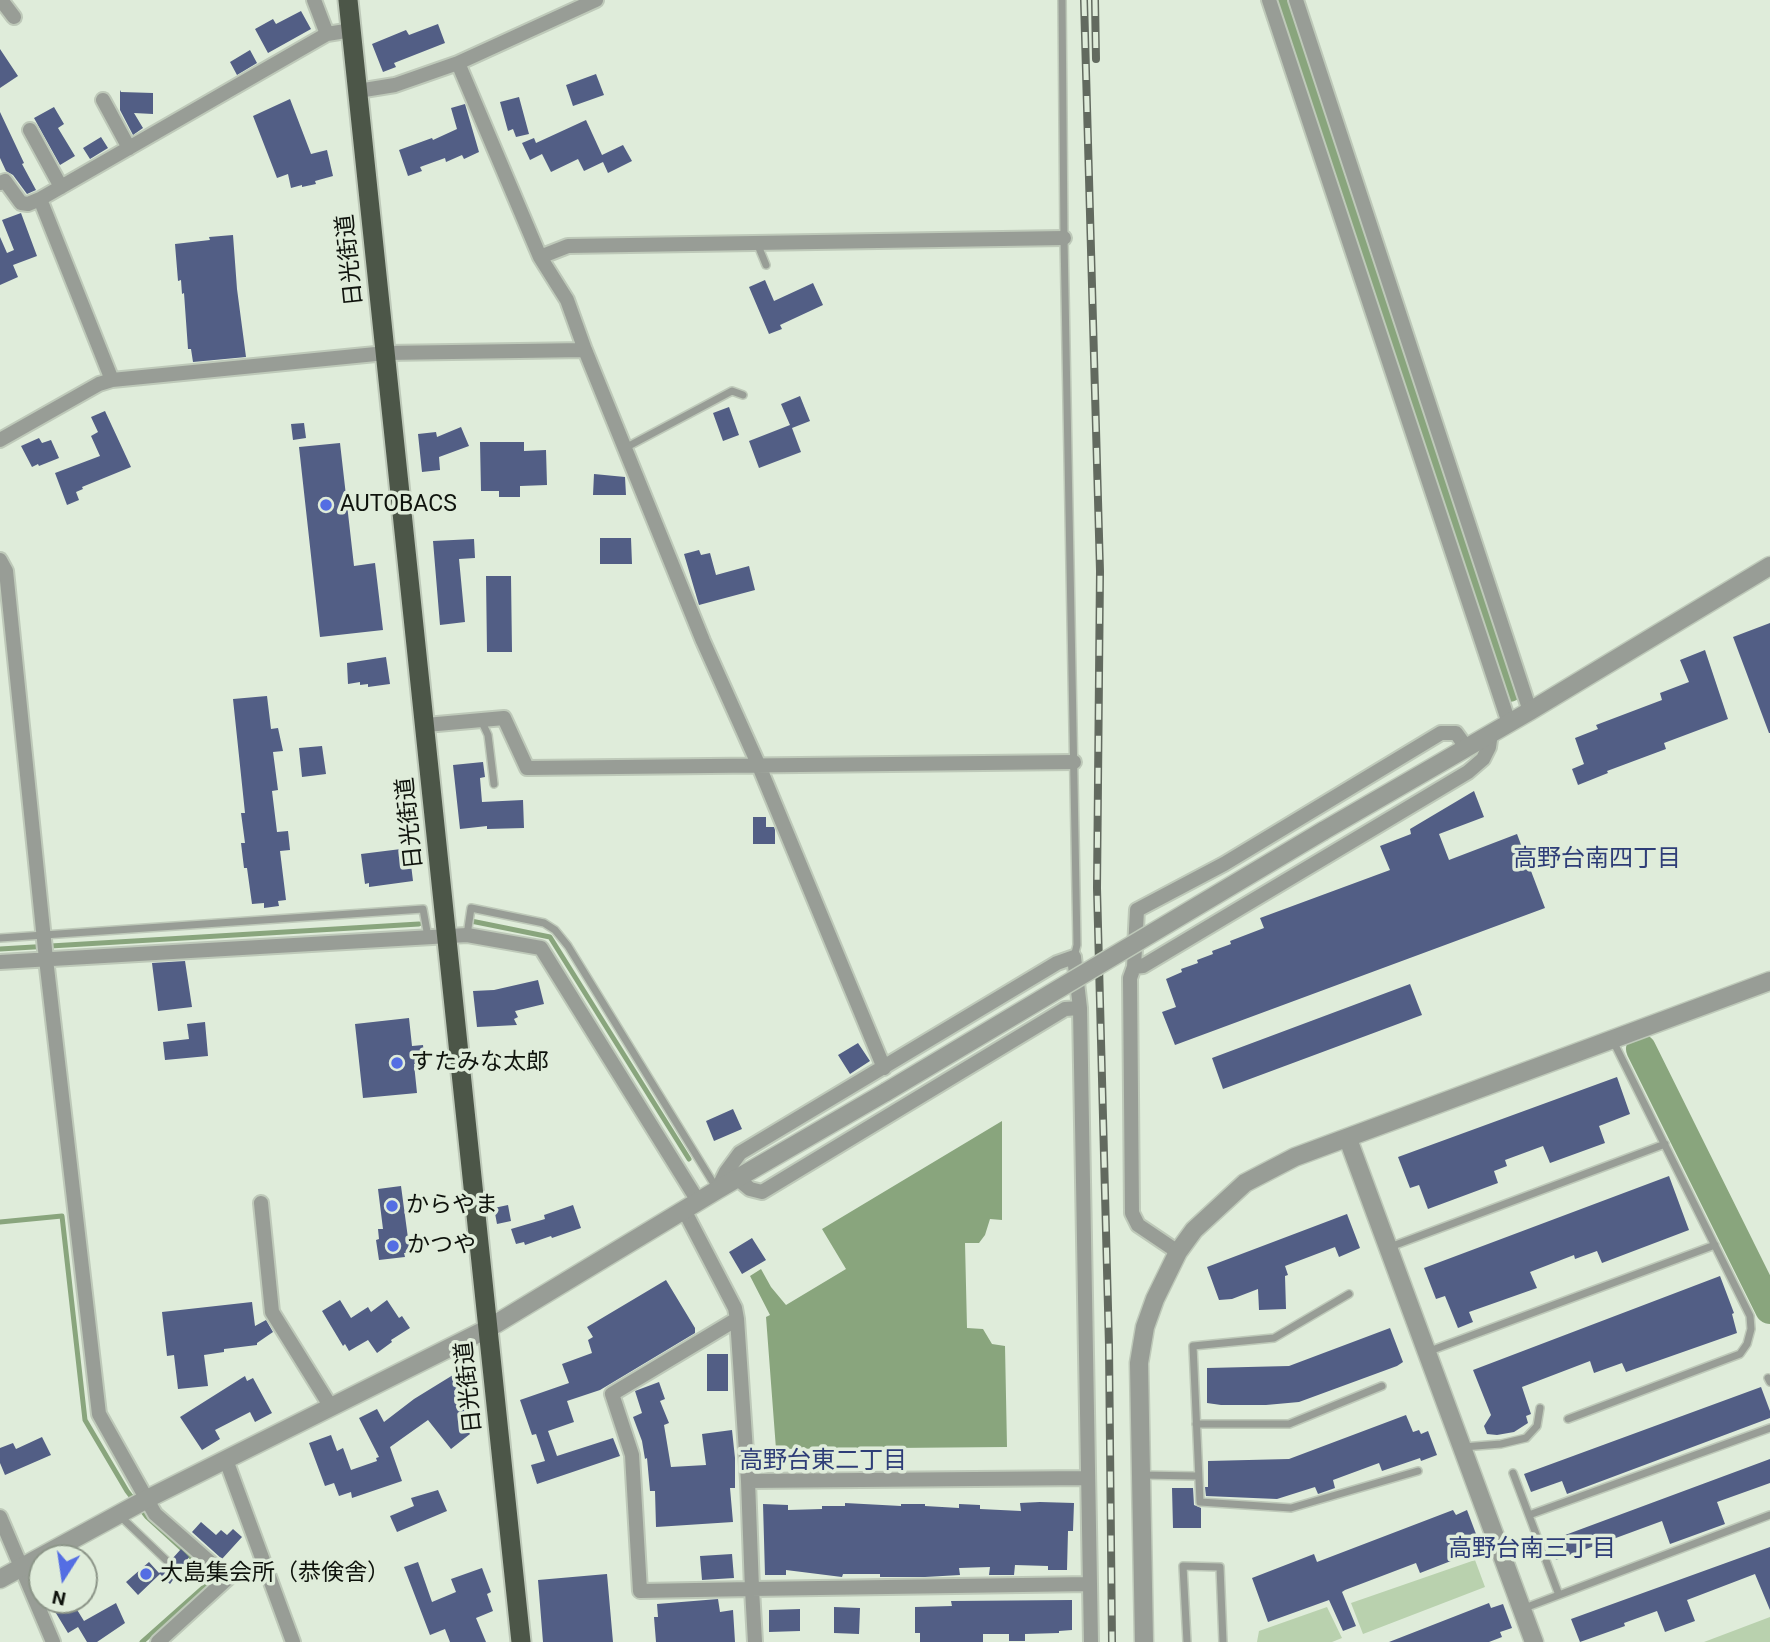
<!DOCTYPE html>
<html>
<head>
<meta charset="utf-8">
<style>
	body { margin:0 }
	#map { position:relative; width:1770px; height:1642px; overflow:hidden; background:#dfecda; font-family:Roboto,sans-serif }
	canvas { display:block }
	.north { position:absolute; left:28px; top:1544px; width:70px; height:70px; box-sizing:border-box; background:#dfecda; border:2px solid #8c9588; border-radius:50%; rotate:192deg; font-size:19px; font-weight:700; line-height:28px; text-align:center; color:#0f130d }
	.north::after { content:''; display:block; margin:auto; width:24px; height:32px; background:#546ee3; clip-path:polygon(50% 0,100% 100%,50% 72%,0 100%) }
</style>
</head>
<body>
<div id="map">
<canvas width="1770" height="1642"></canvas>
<div class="north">N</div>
</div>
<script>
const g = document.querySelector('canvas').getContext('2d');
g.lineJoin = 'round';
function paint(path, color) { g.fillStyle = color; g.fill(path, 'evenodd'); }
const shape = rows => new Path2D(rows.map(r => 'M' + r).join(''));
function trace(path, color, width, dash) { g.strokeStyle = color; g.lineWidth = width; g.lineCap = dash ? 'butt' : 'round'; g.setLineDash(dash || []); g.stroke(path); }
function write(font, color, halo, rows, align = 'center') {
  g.font = font + ' Roboto,"Noto Sans JP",sans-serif'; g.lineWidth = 7; g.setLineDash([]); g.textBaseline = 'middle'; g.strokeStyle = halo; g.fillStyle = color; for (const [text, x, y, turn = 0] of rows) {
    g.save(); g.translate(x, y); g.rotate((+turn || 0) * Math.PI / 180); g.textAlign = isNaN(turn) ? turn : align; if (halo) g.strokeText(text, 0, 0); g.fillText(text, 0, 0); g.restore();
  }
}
paint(shape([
	[1475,1560,1485,1587,1363,1634,1351,1603],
	[1327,1607,1342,1638,1332,1642,1257,1642,1259,1631],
	[1770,1617,1770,1642,1704,1642]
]), '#b9d1ae');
paint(shape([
	[1002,1121,1002,1220,990,1219,985,1235,979,1243,965,1243,967,1328,983,1329,992,1344,1005,1346,1007,1447,776,1449,766,1317,770,1315,750,1276,761,1269,771,1287,786,1305,846,1269,822,1229]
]), '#89a57d');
trace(shape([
	[471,921,550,937,689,1159],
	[0,949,419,924],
	[0,1222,62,1216,85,1420,127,1491,147,1517,214,1578,142,1642]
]), '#89a57d', 5);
trace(shape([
	[1281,0,1509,687],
	[1641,1049,1770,1309]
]), '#89a57d', 30);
paint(shape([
	[301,11,311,29,268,53,255,29,273,19,276,24],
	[438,24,445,43,394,63,396,67,383,72,372,44,406,30,409,35],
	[0,49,18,76,0,88],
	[250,50,257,63,237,75,230,62],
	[596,74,604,95,573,106,566,85],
	[120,90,121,92,153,93,153,114,134,113,143,128,133,135,120,110],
	[519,97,529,134,516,137,513,129,508,131,500,102],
	[290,99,311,154,327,150,333,176,315,181,316,184,302,187,302,185,291,188,288,174,277,178,253,116],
	[465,104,479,152,464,159,462,155,446,162,445,158,420,167,422,171,408,176,399,150,432,138,433,140,457,129,451,108],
	[54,107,64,124,58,128,75,156,60,165,34,118],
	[0,112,24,163,22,164,36,190,27,194,13,175,6,171,0,158],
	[586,120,602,155,623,145,632,161,608,173,603,162,584,171,578,159,551,172,542,154,530,160,522,143,534,138,536,143],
	[101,137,108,148,90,159,83,148],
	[21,213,37,256,13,265,18,277,0,285,0,237,7,253,14,250,2,220],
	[233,235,237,289,246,357,193,362,191,349,188,349,184,293,182,294,181,280,178,281,175,244,210,240,209,237],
	[765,280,774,301,813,283,823,305,780,325,782,329,769,334,749,287],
	[800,396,810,421,792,428,801,452,759,468,749,441,790,425,781,404],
	[729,407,739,435,723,441,713,413],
	[105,411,131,467,82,487,83,489,76,492,79,500,67,505,55,473,100,456,91,436,98,432,91,417],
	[304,423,306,438,293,440,291,424],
	[461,427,469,446,439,457,440,470,422,472,418,434,436,432,437,437],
	[39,438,42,443,51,440,59,458,39,466,38,464,32,467,21,446],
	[480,442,524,442,524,451,546,450,547,485,520,486,520,497,499,497,499,491,481,491],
	[340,443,354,566,375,563,383,630,320,637,299,447],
	[594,474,625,477,626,495,593,495],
	[600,538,631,538,632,564,600,564],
	[474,539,475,558,459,559,465,622,440,625,433,541],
	[699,550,701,555,710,553,716,575,749,566,755,590,699,605,684,554],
	[486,576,511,576,512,652,487,652],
	[1770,623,1770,733,1769,733,1733,637],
	[1705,650,1728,719,1664,743,1666,749,1607,771,1608,773,1578,785,1572,769,1584,764,1575,738,1598,729,1596,725,1662,700,1660,693,1689,682,1680,660],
	[386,657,390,684,368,687,368,684,360,685,360,682,348,684,347,663],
	[267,696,271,729,278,728,283,751,273,752,278,790,272,791,277,832,288,831,290,850,280,851,286,900,278,901,279,906,264,908,264,903,252,904,247,868,244,868,241,843,245,843,241,813,245,813,233,699],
	[322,746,326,774,302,777,299,748],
	[483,762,485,777,480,778,482,802,523,800,524,828,487,829,487,826,460,829,453,765],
	[1474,791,1484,817,1439,834,1449,860,1517,834,1545,908,1175,1045,1162,1012,1176,1007,1166,979,1182,972,1181,969,1198,963,1197,960,1213,954,1212,951,1231,944,1230,941,1264,928,1260,918,1390,870,1380,846,1411,834,1410,829],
	[753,817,766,817,766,827,774,827,775,830,775,844,753,844],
	[409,848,413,881,369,887,369,883,365,884,361,854],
	[185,961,192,1007,158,1011,152,963],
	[538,980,544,1004,515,1011,518,1017,514,1019,517,1025,477,1027,473,991,494,990],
	[1410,984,1422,1015,1223,1089,1212,1058],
	[409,1018,412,1046,423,1045,425,1063,414,1064,417,1093,363,1098,355,1024],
	[205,1022,208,1056,165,1060,163,1042,189,1039,187,1024],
	[858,1043,870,1061,850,1074,838,1055],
	[1617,1077,1630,1114,1599,1126,1605,1143,1550,1163,1543,1146,1505,1160,1507,1166,1494,1171,1498,1183,1428,1209,1419,1185,1410,1188,1398,1157],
	[733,1109,742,1129,714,1141,706,1121],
	[1669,1176,1689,1230,1602,1263,1597,1251,1575,1259,1574,1255,1530,1272,1537,1288,1469,1312,1473,1322,1458,1328,1445,1296,1436,1299,1424,1268],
	[401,1186,410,1253,404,1253,405,1257,379,1260,376,1240,379,1239,378,1229,383,1229,378,1189],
	[508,1205,511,1221,497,1224,494,1208],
	[573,1205,581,1228,552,1238,551,1236,525,1245,524,1242,516,1244,511,1229,545,1219,544,1215],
	[1347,1214,1360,1248,1339,1257,1335,1247,1285,1266,1288,1275,1285,1276,1286,1309,1259,1310,1258,1289,1232,1299,1219,1300,1207,1267],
	[752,1238,766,1260,742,1274,729,1252],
	[1720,1276,1734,1313,1732,1314,1737,1333,1626,1372,1622,1363,1594,1373,1590,1361,1522,1387,1531,1414,1526,1416,1528,1423,1514,1432,1497,1435,1487,1434,1484,1426,1491,1415,1473,1370],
	[666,1280,695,1328,695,1333,600,1390,567,1401,574,1422,548,1431,557,1456,613,1438,620,1456,537,1484,531,1465,545,1461,536,1434,532,1435,520,1400,569,1383,562,1364,592,1353,588,1340,593,1337,587,1327],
	[340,1300,351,1318,368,1307,371,1312,387,1300,399,1318,402,1316,410,1328,391,1340,392,1342,377,1353,368,1340,349,1351,345,1344,343,1346,322,1311],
	[252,1302,255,1326,266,1320,273,1332,257,1343,257,1345,224,1349,224,1352,204,1355,208,1386,178,1389,174,1355,167,1356,162,1312],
	[1390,1328,1403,1362,1397,1366,1299,1402,1266,1405,1221,1405,1207,1403,1207,1368,1289,1366],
	[707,1354,728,1354,728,1391,707,1391],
	[453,1375,460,1387,454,1391,475,1417,471,1421,474,1426,468,1431,470,1434,451,1449,428,1420,390,1447,402,1481,352,1498,351,1492,339,1496,334,1483,325,1486,309,1443,331,1435,337,1451,343,1448,351,1470,377,1461,376,1458,379,1457,359,1418,377,1409,384,1422,414,1399],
	[245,1376,247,1381,253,1378,272,1413,255,1422,250,1412,215,1430,220,1439,202,1450,180,1417],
	[659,1382,665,1399,660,1401,669,1423,664,1425,671,1467,706,1465,702,1434,732,1430,735,1458,735,1488,730,1488,733,1522,656,1527,655,1491,650,1491,647,1458,645,1459,642,1441,633,1417,642,1413,635,1391],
	[1761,1387,1770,1411,1770,1418,1567,1494,1562,1481,1531,1492,1524,1474],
	[1406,1415,1413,1432,1419,1430,1421,1434,1428,1431,1437,1455,1421,1461,1420,1458,1382,1471,1379,1463,1333,1480,1335,1488,1318,1494,1315,1487,1277,1499,1206,1496,1205,1487,1208,1487,1208,1461,1289,1459],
	[42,1437,51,1455,5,1475,0,1463,0,1448,13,1443,16,1449],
	[1770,1459,1770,1483,1717,1502,1725,1524,1670,1544,1662,1521,1556,1560,1549,1541],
	[1172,1488,1193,1488,1194,1505,1201,1508,1201,1528,1173,1528],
	[438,1490,447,1511,397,1532,390,1516,414,1506,411,1498],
	[1040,1502,1074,1503,1073,1531,1068,1531,1067,1570,1048,1570,1048,1566,1015,1565,1014,1575,989,1575,990,1567,959,1568,960,1575,925,1577,880,1577,880,1574,843,1574,842,1577,786,1570,786,1575,765,1575,763,1504,788,1505,788,1510,822,1509,822,1506,845,1506,845,1503,901,1506,901,1504,925,1504,925,1506,959,1508,959,1504,980,1505,980,1509,1021,1511,1020,1503],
	[1453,1510,1456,1515,1467,1510,1476,1534,1464,1539,1469,1554,1420,1573,1416,1563,1345,1590,1342,1592,1356,1626,1343,1631,1329,1600,1268,1622,1252,1578,1314,1554,1317,1562],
	[201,1522,216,1535,221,1530,227,1535,233,1529,242,1537,222,1559,192,1532],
	[1770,1547,1770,1610,1755,1574,1687,1600,1695,1621,1665,1632,1657,1611,1624,1623,1625,1626,1580,1642,1571,1619],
	[181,1549,189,1557,170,1584,160,1574,138,1595,126,1582,149,1562,159,1573,171,1564,172,1559],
	[732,1554,734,1578,702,1580,700,1556],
	[418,1562,432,1602,456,1592,451,1579,482,1568,491,1592,487,1594,493,1611,476,1618,486,1642,450,1642,445,1629,430,1635,404,1567],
	[607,1574,613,1642,543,1642,538,1580],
	[718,1599,720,1612,733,1610,735,1642,656,1642,654,1617,658,1617,657,1604],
	[48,1600,71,1600,84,1621,116,1603,125,1623,97,1642,87,1642,78,1627,68,1633],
	[1072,1600,1072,1630,1059,1631,1059,1633,1025,1634,1025,1641,1009,1641,1009,1634,983,1634,983,1642,920,1642,920,1633,915,1633,915,1607,952,1606,951,1601],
	[1489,1603,1491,1608,1503,1604,1512,1628,1500,1632,1502,1637,1489,1642,1389,1642],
	[834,1607,860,1608,859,1634,834,1633],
	[800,1609,800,1631,769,1632,769,1610]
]), '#525e85');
const service = shape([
	[1062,0,1064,238,1077,945,1074,957],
	[757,243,766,265],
	[625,448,732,391,743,395],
	[481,720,488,735,494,784],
	[467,935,471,908,544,923,555,930,568,946,717,1189],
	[0,938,423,909,428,937],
	[1390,1247,1665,1144],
	[1349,1294,1274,1338,1193,1346,1200,1502,1291,1508,1418,1471],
	[1427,1352,1715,1245],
	[1768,1378,1770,1382],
	[1568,1419,1740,1354,1747,1344,1751,1329,1750,1316,1613,1041],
	[1196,1424,1289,1424,1382,1386],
	[1463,1447,1501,1444,1526,1438,1537,1426,1540,1408],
	[1513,1473,1559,1595],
	[1142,1475,1197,1476],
	[119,1515,166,1560],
	[1529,1515,1770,1428],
	[1522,1609,1770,1515],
	[1187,1642,1183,1566,1220,1567,1223,1642]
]);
const minor = shape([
	[1,0,14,17],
	[314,0,327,34],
	[596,0,458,63,540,257,567,300,585,350,703,641,759,766,884,1068],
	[1269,0,1509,723],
	[1296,0,1530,711],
	[358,91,395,85,458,63],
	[103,100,129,148],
	[30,130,61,187],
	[0,183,5,181,21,203,28,204,40,199],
	[540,257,568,246,1064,238],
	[112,380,40,199,327,34,352,30],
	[0,440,99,384,112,380,386,353,585,350],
	[0,560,6,571,46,959,99,1414,155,1514,228,1578,158,1642],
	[426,725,504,718,527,768,1074,762],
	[1466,747,1456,733,1441,733,1224,864,1137,910,1134,967,1143,966,1468,772,1483,759,1489,747,1491,733],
	[0,962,467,935,541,948,698,1201],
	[1134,967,1130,978,1132,1213,1138,1225,1178,1252],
	[738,1179,750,1189,762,1192,1065,1009,1080,1008],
	[717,1190,726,1172,740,1153,1057,963,1074,957,1080,1008,1091,1642],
	[261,1203,272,1312,331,1407],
	[684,1210,735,1308,737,1319],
	[226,1460,293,1642],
	[748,1481,1088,1478],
	[0,1517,53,1642],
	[755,1642,752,1589,748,1481,737,1319,612,1394,632,1455,640,1591,752,1589,1090,1584]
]);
const tertiary = shape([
	[1323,831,1530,711,1770,566],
	[1348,1139,1534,1642],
	[0,1579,147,1499,489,1328,717,1190,886,1092],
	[1144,1642,1139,1363,1145,1327,1155,1299,1178,1252,1194,1230,1245,1183,1295,1157,1770,981]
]);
const trunk = shape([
	[348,0,521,1642]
]);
trace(service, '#bec9b9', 10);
trace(minor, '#bec9b9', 18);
trace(tertiary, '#bec9b9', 21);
trace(trunk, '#bec9b9', 23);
trace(service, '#989d96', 7);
trace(minor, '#989d96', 14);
trace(tertiary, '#989d96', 18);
trace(trunk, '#4c5648', 19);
const rail = shape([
	[1084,0,1100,571,1097,888,1109,1346,1112,1642],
	[1095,0,1096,59]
]);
trace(rail, '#626a5f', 8);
trace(rail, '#dfecda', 5, [16]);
const tertiaryBridge = shape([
	[886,1092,1323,831]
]);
trace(tertiaryBridge, '#bec9b9', 21, []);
trace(tertiaryBridge, '#989d96', 18);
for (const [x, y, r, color] of [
	[326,505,7,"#546ee3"],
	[397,1063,7,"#546ee3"],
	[392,1206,7,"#546ee3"],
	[393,1246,7,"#546ee3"],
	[146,1574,7,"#546ee3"]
]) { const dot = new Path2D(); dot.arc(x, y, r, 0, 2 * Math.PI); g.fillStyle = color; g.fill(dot); trace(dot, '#dfecda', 2.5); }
write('23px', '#0f130d', '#dfecda', [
	["日光街道",351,260,-96],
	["日光街道",411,823,-96],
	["日光街道",470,1387,-96]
]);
write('23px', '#0f130d', '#dfecda', [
	["AUTOBACS",340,505],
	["すたみな太郎",411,1063],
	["からやま",406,1206],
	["かつや",407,1246],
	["大島集会所（恭倹舎）",160,1574]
], 'left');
write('24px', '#2e3d77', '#dfecda', [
	["高野台南四丁目",1597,860],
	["高野台東二丁目",823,1462],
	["高野台南三丁目",1532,1550]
]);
</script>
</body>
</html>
